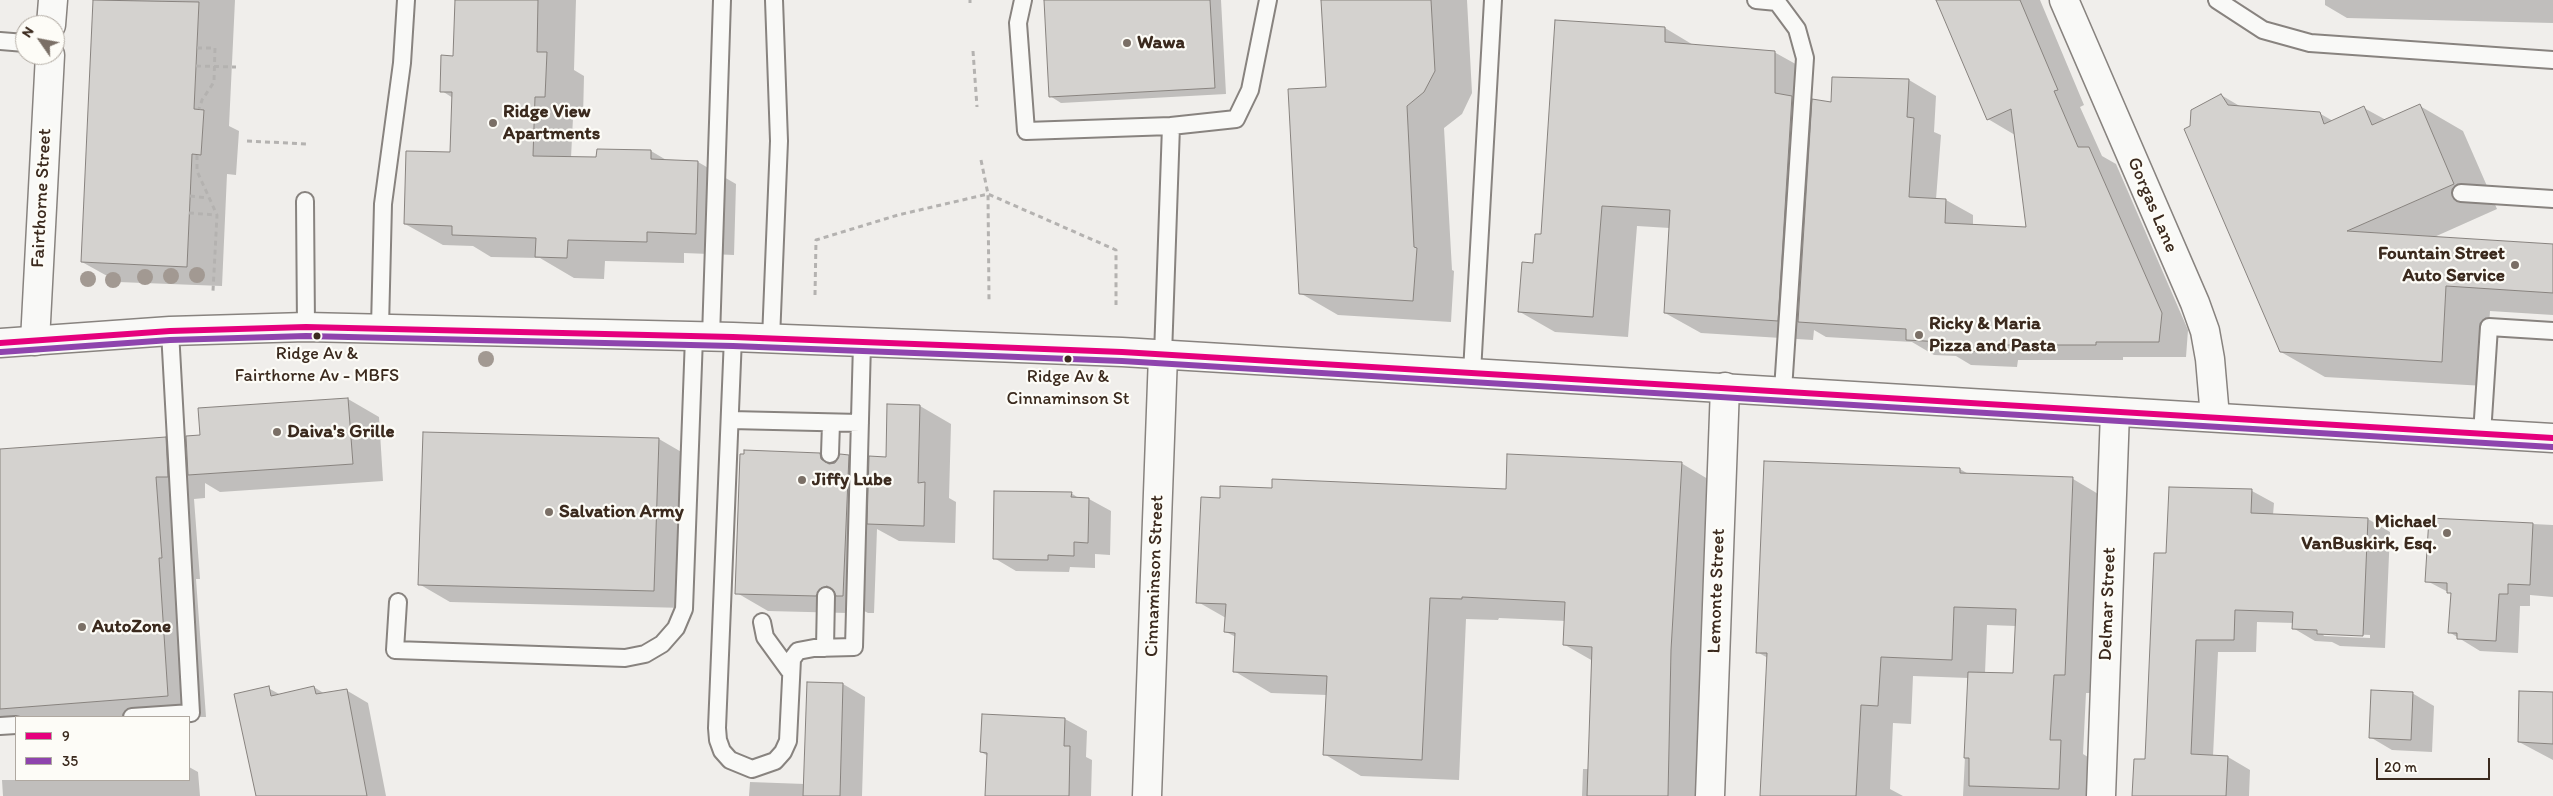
<!DOCTYPE html>
<html>
<head>
<meta charset="utf-8">
<style>
	body { margin:0 }
	#map { position:relative; width:2553px; height:796px; overflow:hidden; background:#f0eeeb; font-family:Itim,sans-serif }
	canvas { display:block }
	.legend { position:absolute; left:15px; top:716px; width:175px; height:65px; box-sizing:border-box; background:#fdfcf7; border:1px solid #afa8a0; margin:0; padding:6px 9px; list-style:none; font-size:15px; color:#3b2a1e }
	.legend li { display:flex; align-items:center; gap:10px; height:25px }
	.legend b { width:25px; border:1px solid #afa8a0 }
	.north { position:absolute; left:15px; top:15px; width:50px; height:50px; box-sizing:border-box; background:#fdfcf7; border:1px solid #afa8a0; border-radius:50%; rotate:303deg; font-size:14px; font-weight:700; line-height:20px; text-align:center; color:#3b2a1e }
	.north::after { content:''; display:block; margin:auto; width:18px; height:22px; background:#7a6f66; clip-path:polygon(50% 0,100% 100%,50% 72%,0 100%) }
	.scale { position:absolute; left:2376px; top:758px; width:114px; height:22px; box-sizing:border-box; border:2px solid #3b2a1e; border-top:0; padding-left:6px; font-size:15px; line-height:18px; white-space:nowrap; color:#3b2a1e; -webkit-text-stroke:4px #fdfcf7; paint-order:stroke }
</style>
</head>
<body>
<div id="map">
<canvas width="2553" height="796"></canvas>
<ul class="legend">
<li><b style="height:6px;background:#e5007d"></b>9</li>
<li><b style="height:6px;background:#8e44ad"></b>35</li>
</ul>
<div class="north">N</div>
<div class="scale">20 m</div>
</div>
<script>
const g = document.querySelector('canvas').getContext('2d');
g.lineJoin = 'round';
function paint(path, color) { g.fillStyle = color; g.fill(path, 'evenodd'); }
const shape = rows => new Path2D(rows.map(r => 'M' + r).join(''));
function trace(path, color, width, dash) { g.strokeStyle = color; g.lineWidth = width; g.lineCap = dash ? 'butt' : 'round'; g.setLineDash(dash || []); g.stroke(path); }
function write(font, color, halo, rows, align = 'center') {
  g.font = font + ' Itim,sans-serif'; g.lineWidth = 4.5; g.setLineDash([]); g.textBaseline = 'middle'; g.strokeStyle = halo; g.fillStyle = color; for (const [text, x, y, turn = 0] of rows) {
    g.save(); g.translate(x, y); g.rotate((+turn || 0) * Math.PI / 180); g.textAlign = isNaN(turn) ? turn : align; if (halo) g.strokeText(text, 0, 0); g.fillText(text, 0, 0); g.restore();
  }
}
paint(shape([
	[94,0,235,0,229,126,239,131,236,175,227,174,222,286,118,282,82,262],
	[456,0,576,0,574,70,584,76,583,118,573,118,571,158,597,159,598,150,651,151,668,161,698,162,736,184,734,255,684,253,684,263,605,261,604,279,574,278,540,258,491,257,473,246,443,245,405,224,452,153,453,98,442,91,454,57],
	[1051,0,1221,0,1226,94,1061,103,1050,96],
	[1322,0,1467,0,1472,93,1462,114,1444,128,1452,270,1454,271,1451,322,1338,315,1300,293,1327,88],
	[1937,0,2040,0,2084,105,2080,107,2102,156,2116,164,2188,330,2186,357,2123,357,2123,360,2018,360,2017,367,1971,365,1956,356,1934,355,1912,342,1826,337,1814,330,1813,340,1701,333,1665,313,1670,228,1637,226,1628,337,1555,332,1520,312,1543,235,1556,22,1665,28,1695,46,1774,52,1810,72,1810,107,1813,109,1832,103,1834,78,1909,80,1936,96,1934,132,1941,135,1936,199,1946,200,1973,215,1973,225,2028,228,2015,135,1988,119],
	[2325,0,2553,0,2553,23,2347,18,2325,5],
	[2221,95,2243,108,2319,113,2333,121,2364,108,2386,120,2420,106,2463,131,2497,209,2432,238,2553,246,2553,315,2490,311,2485,386,2325,377,2281,352,2192,126],
	[348,399,379,417,383,481,220,492,205,483,205,498,194,499,200,579,196,579,206,717,0,718,0,451,166,438,188,451,201,436],
	[888,405,920,406,951,424,949,498,956,502,955,543,899,541,877,529,874,613,868,613,853,605,847,613,768,611,737,593,820,455,836,464,849,456,870,468,887,458],
	[659,439,690,457,685,608,450,602,419,584],
	[1681,463,1718,485,1704,796,1582,796,1583,769,1590,769,1593,661,1565,645,1566,621,1499,618,1498,620,1466,619,1459,780,1361,776,1324,754,1327,695,1271,693,1234,671,1236,637,1226,632,1226,618,1198,602,1221,499,1273,489,1507,490],
	[1960,469,1970,475,2073,479,2105,498,2097,693,2086,693,2083,754,2093,760,2092,796,1963,796,1969,678,1913,676,1911,724,1893,723,1890,789,1903,796,1763,796,1768,658,1757,652],
	[1987,625,2016,626,2015,675,1985,673],
	[2252,491,2274,503,2273,515,2368,519,2390,532,2385,648,2340,646,2332,642,2315,641,2293,628,2294,623,2257,622,2256,652,2218,652,2213,756,2228,757,2250,770,2249,796,2134,796,2146,761,2167,555],
	[2322,633,2370,635,2370,638,2324,636],
	[1071,493,1080,499,1089,499,1111,511,1110,555,1095,554,1095,568,1070,567,1069,572,1016,571,994,558],
	[2430,519,2553,525,2553,597,2530,595,2530,606,2520,606,2518,653,2480,651,2449,632,2452,594,2427,581],
	[843,684,865,697,862,796,749,796,750,782,805,784],
	[314,687,325,694,346,690,368,703,386,796,256,796,235,695,268,688,281,695],
	[2412,693,2434,706,2432,752,2392,750,2370,737],
	[2553,693,2553,760,2519,742],
	[983,715,1065,719,1087,731,1086,757,1092,760,1091,796,986,796,988,756,981,752],
	[189,767,198,772,200,796,3,796,2,780,189,780]
]), '#0003');
const building = shape([
	[93,0,199,2,194,109,204,110,201,155,192,154,187,267,81,262,93,0],
	[455,0,538,0,537,52,547,52,545,97,535,97,533,156,596,157,597,149,651,150,651,159,698,161,696,234,647,232,647,242,568,240,567,258,535,257,536,238,452,235,452,226,404,224,406,151,450,152,452,92,440,92,441,55,453,56,455,0],
	[1044,0,1210,0,1215,88,1049,97,1044,0],
	[1321,0,1431,0,1435,71,1424,92,1407,106,1414,247,1417,248,1413,301,1299,294,1288,89,1326,87,1321,0],
	[1936,0,2020,0,2058,90,2054,91,2078,147,2089,147,2162,313,2159,342,2096,342,2096,345,1991,345,1990,352,1943,350,1943,342,1906,340,1906,329,1798,322,1812,99,1831,102,1832,77,1909,79,1907,117,1914,118,1909,197,1946,199,1945,223,2026,227,2011,109,1987,120,1936,0],
	[1555,20,1665,27,1665,42,1775,51,1775,93,1792,96,1778,321,1664,313,1670,210,1602,206,1593,317,1518,312,1522,262,1533,263,1535,234,1541,234,1555,20],
	[2221,94,2228,105,2320,112,2324,124,2364,106,2372,125,2420,104,2454,184,2347,231,2553,244,2553,293,2446,286,2442,362,2280,352,2184,129,2190,126,2191,110,2221,94],
	[348,398,353,464,188,475,186,436,200,435,198,408,348,398],
	[887,404,920,405,918,483,925,482,924,526,867,524,869,456,886,457,887,404],
	[423,432,659,438,654,591,418,585,423,432],
	[166,437,168,477,156,477,162,558,159,558,168,696,0,709,0,449,166,437],
	[744,450,820,453,821,459,829,464,835,463,840,454,849,455,843,596,836,596,834,591,827,586,821,588,816,596,735,594,740,454,744,454,744,450],
	[1507,454,1682,462,1671,650,1668,796,1587,796,1592,647,1563,645,1565,602,1462,597,1462,599,1430,598,1422,760,1323,755,1327,676,1233,672,1235,633,1224,632,1226,604,1196,603,1201,497,1220,498,1220,486,1272,488,1272,479,1506,489,1507,454],
	[1764,461,1960,468,1960,473,2073,477,2065,675,2054,675,2050,740,2061,740,2059,789,1969,786,1969,758,1964,758,1968,672,2013,673,2016,609,1954,607,1952,660,1881,657,1878,706,1861,705,1856,796,1760,796,1767,653,1756,653,1764,461],
	[2169,487,2252,489,2251,513,2368,518,2363,636,2317,634,2317,630,2292,629,2293,612,2235,610,2234,640,2196,640,2191,754,2228,756,2226,796,2132,796,2134,759,2145,759,2154,553,2166,553,2169,487],
	[994,491,1072,492,1071,497,1089,498,1088,543,1074,542,1074,556,1048,555,1048,560,993,559,994,491],
	[2429,518,2533,523,2530,585,2508,584,2508,594,2499,594,2496,641,2457,639,2457,633,2448,633,2451,593,2447,593,2447,583,2425,582,2429,518],
	[807,682,843,683,840,796,803,796,807,682],
	[269,686,271,696,314,686,316,694,347,689,367,796,256,796,234,694,269,686],
	[2371,690,2413,692,2411,740,2369,738,2371,690],
	[2519,691,2553,692,2553,744,2518,742,2519,691],
	[982,714,1065,718,1064,746,1070,746,1069,796,985,796,987,753,980,752,982,714]
]);
paint(building, '#d4d2cf');
trace(building, '#88837f', 1);
const service = shape([
	[1023,0,1018,23,1026,131,1171,126,1163,355],
	[1756,0,1777,2,1797,29,1805,58,1783,390],
	[2217,0,2263,30,2310,43,2553,60],
	[0,41,25,43],
	[1171,126,1236,119,1250,90,1268,0],
	[2461,193,2553,199],
	[305,201,306,327],
	[380,327,383,204,402,63,406,0],
	[711,337,722,0],
	[733,337,717,728,718,740,722,751,730,760,752,769,775,761,783,752,788,741,792,659,798,651,814,648,854,647,862,343],
	[771,339,779,141,774,0],
	[1472,372,1493,0],
	[731,420,860,423],
	[2482,434,2489,327,2553,331],
	[830,454,831,423],
	[398,602,395,650,625,658,645,654,662,644,676,628,684,609,694,337],
	[762,622,765,637,789,670],
	[825,648,826,596],
	[132,717,191,713,170,331],
	[0,726,16,725]
]);
const minor = shape([
	[2064,0,2195,303,2205,331,2210,359,2215,417],
	[51,25,53,0],
	[35,341,50,55],
	[1147,796,1163,355],
	[1710,796,1725,387],
	[2101,796,2115,412]
]);
const secondary = shape([
	[0,343,170,331,306,327,733,337,1122,352,2553,438]
]);
trace(service, '#88837f', 20);
trace(minor, '#88837f', 31);
trace(secondary, '#88837f', 31);
trace(shape([
	[970,0,970,3],
	[197,48,215,48,214,82,202,100,199,109],
	[973,51,977,107],
	[196,66,236,67],
	[247,141,307,144],
	[197,155,197,171,217,215,213,291],
	[981,160,988,194,989,300],
	[190,196,208,198],
	[189,213,216,215],
	[815,295,816,240,898,215,988,194,1116,250,1116,305]
]), '#b4b2b0', 3, [5, 4]);
trace(service, '#f9f9f7', 16);
trace(minor, '#f9f9f7', 28);
trace(secondary, '#f9f9f7', 28);
trace(shape([
	[0,343,170,331,306,327,733,337,1122,352,2553,438]
]), '#e5007d', 6);
trace(shape([
	[1,352,170,340,306,336,733,346,1122,361,2552,447]
]), '#8e44ad', 6);
g.fillStyle = '#a29992';
for (const [x, y] of [
	[197,275],
	[171,276],
	[145,277],
	[88,279],
	[113,280],
	[486,359]
]) { g.beginPath(); g.arc(x, y, 8, 0, 2 * Math.PI); g.fill(); }
for (const [x, y, r, color] of [
	[1127,43,5,"#7a6f66"],
	[493,123,5,"#7a6f66"],
	[2515,265,5,"#7a6f66"],
	[1919,335,5,"#7a6f66"],
	[317,336,4.5,"#3b2a1e"],
	[1068,359,4.5,"#3b2a1e"],
	[277,432,5,"#7a6f66"],
	[802,480,5,"#7a6f66"],
	[549,512,5,"#7a6f66"],
	[2447,533,5,"#7a6f66"],
	[82,627,5,"#7a6f66"]
]) { const dot = new Path2D(); dot.arc(x, y, r, 0, 2 * Math.PI); g.fillStyle = color; g.fill(dot); trace(dot, '#fdfcf7', 2); }
write('18px', '#3b2a1e', '#fdfcf7', [
	["Ridge Av &",317,354],
	["Fairthorne Av - MBFS",317,376],
	["Ridge Av &",1068,377],
	["Cinnaminson St",1068,399]
]);
write('bold 19px', '#3b2a1e', '#fdfcf7', [
	["Wawa",1137,43],
	["Ridge View",503,112],
	["Apartments",503,134],
	["Fountain Street",2505,254,"right"],
	["Auto Service",2505,276,"right"],
	["Ricky & Maria",1929,324],
	["Pizza and Pasta",1929,346],
	["Daiva's Grille",287,432],
	["Jiffy Lube",812,480],
	["Salvation Army",559,512],
	["Michael",2437,522,"right"],
	["VanBuskirk, Esq.",2437,544,"right"],
	["AutoZone",92,627]
], 'left');
write('19px', '#3b2a1e', '#fdfcf7', [
	["Fairthorne Street",42,198,-87],
	["Gorgas Lane",2152,205,67],
	["Cinnaminson Street",1155,576,-88],
	["Lemonte Street",1717,591,-88],
	["Delmar Street",2108,604,-88]
]);
</script>
</body>
</html>
